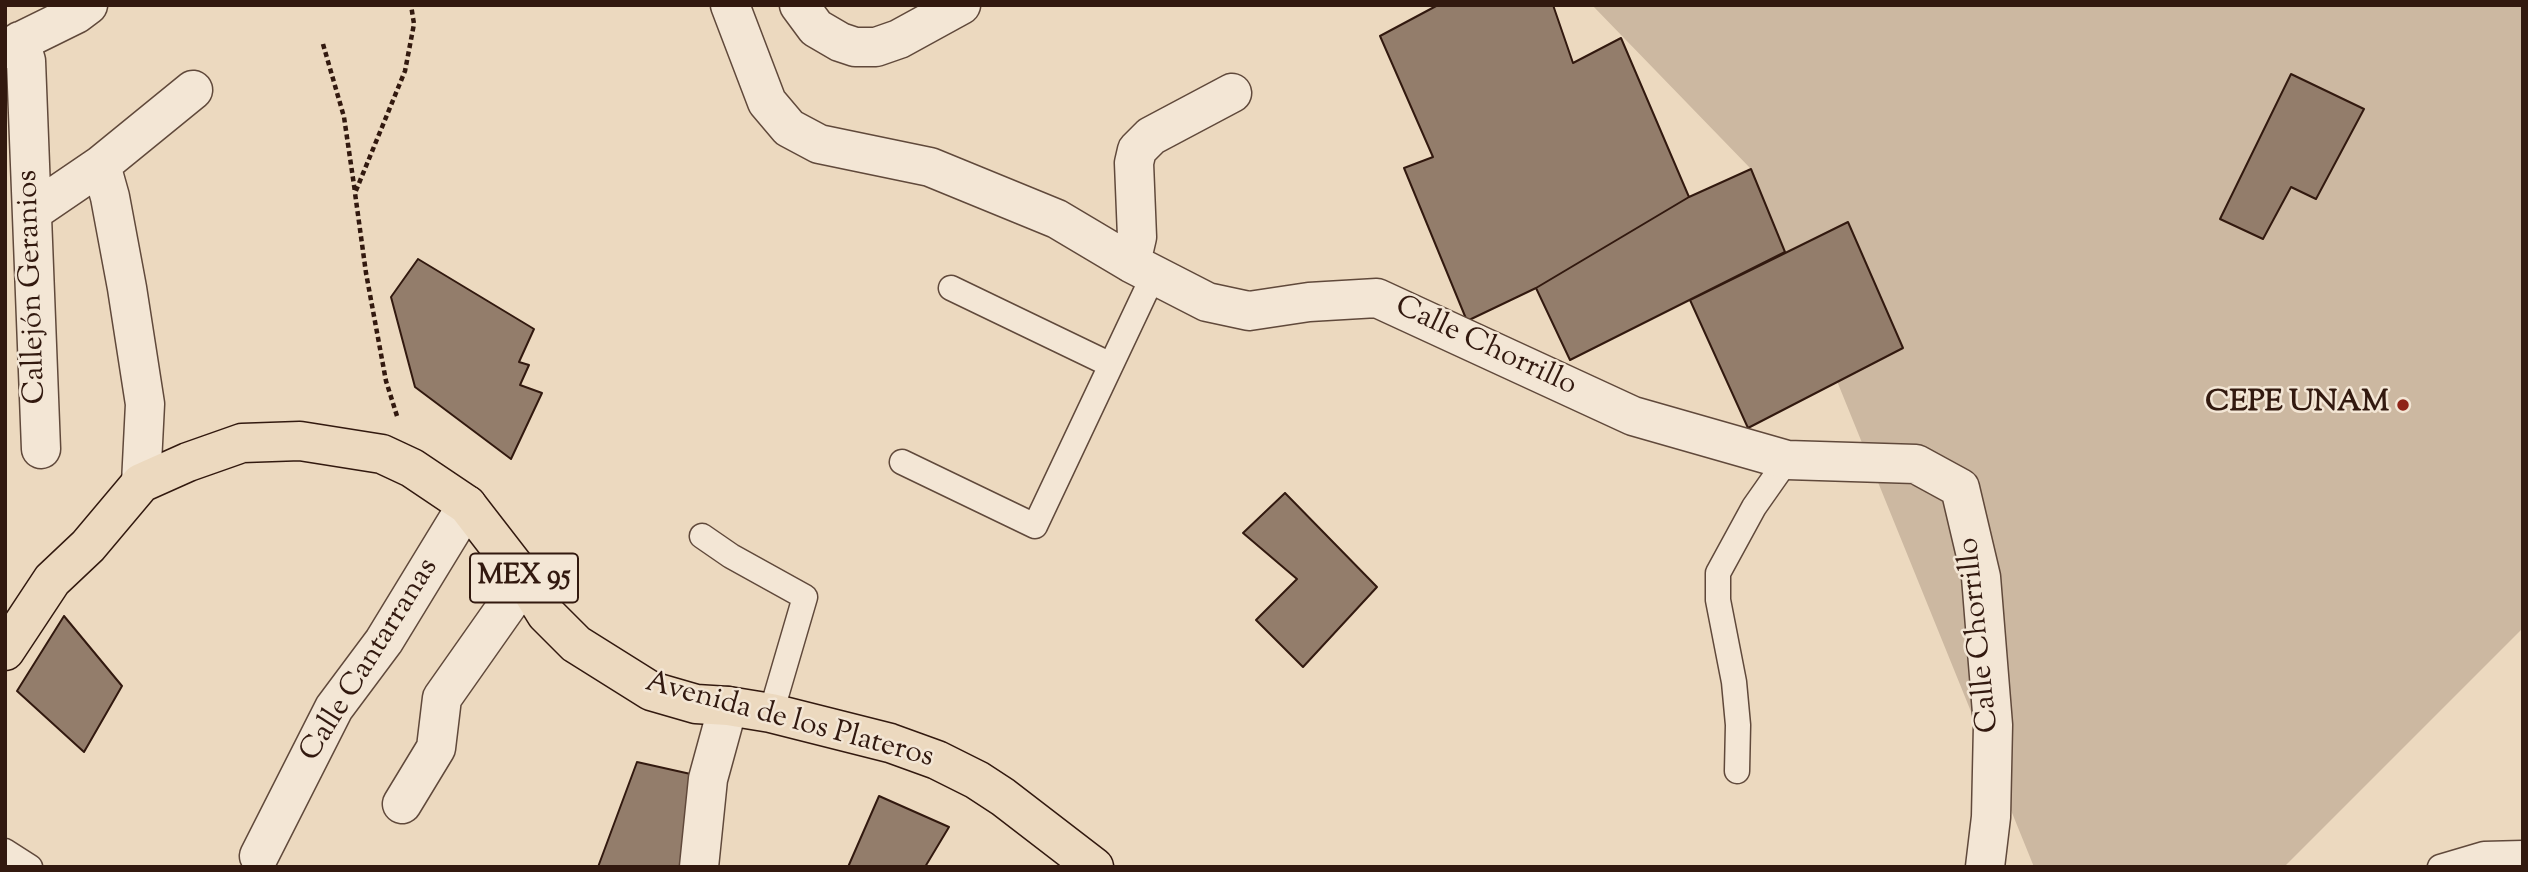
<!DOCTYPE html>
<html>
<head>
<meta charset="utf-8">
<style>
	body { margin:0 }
	#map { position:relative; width:2528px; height:872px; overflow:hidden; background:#ecd9bf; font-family:"Sorts Mill Goudy",serif }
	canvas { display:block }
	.frame { position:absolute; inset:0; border:7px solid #32190f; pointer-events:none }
</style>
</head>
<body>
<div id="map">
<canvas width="2528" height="872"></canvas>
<div class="frame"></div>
</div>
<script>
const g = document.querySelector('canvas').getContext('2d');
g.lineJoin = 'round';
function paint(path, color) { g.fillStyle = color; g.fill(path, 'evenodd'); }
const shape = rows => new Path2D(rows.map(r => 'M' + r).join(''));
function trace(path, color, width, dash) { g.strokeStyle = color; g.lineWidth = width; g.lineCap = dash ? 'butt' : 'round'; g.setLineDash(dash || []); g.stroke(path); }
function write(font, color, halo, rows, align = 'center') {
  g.font = font + ' "Sorts Mill Goudy",serif'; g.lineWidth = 5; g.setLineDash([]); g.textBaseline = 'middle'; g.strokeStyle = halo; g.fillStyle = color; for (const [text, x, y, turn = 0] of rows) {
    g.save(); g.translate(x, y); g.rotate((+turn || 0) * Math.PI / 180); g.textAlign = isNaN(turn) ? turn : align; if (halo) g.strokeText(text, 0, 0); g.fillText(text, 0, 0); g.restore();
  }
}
paint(shape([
	[1592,5,2523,5,2523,628,2284,867,2034,867,1751,169]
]), '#ccb8a1');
const building = shape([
	[1438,5,1553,5,1573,63,1621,38,1689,197,1536,288,1467,321,1404,168,1433,157,1380,36,1438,5],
	[2291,74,2364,109,2316,199,2291,187,2263,239,2220,219,2291,74],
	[1751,169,1785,252,1570,360,1536,288,1689,197,1751,169],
	[1848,222,1903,348,1748,428,1690,300,1848,222],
	[418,259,534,329,519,362,529,365,520,385,542,393,511,459,415,387,391,297,418,259],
	[1285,493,1377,587,1303,667,1256,620,1297,579,1243,533,1285,493],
	[64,616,122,686,84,752,17,691,64,616],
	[637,762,704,777,692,867,598,867,637,762],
	[879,796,949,827,925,867,848,867,879,796]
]);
paint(building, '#937d6b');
trace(building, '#32190f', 2);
const lane = shape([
	[951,288,1111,365],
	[902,462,1035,526,1154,274],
	[702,536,731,556,805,597,771,713],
	[1737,771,1738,725,1734,682,1718,600,1718,573,1754,507,1787,460],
	[5,851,30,867],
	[2440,867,2484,854,2523,853]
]);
const street = shape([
	[730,5,767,102,789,128,819,144,930,167,1057,219,1131,263,1207,302,1249,311,1309,302,1377,298,1633,416,1787,460,1916,464,1960,488,1981,577,1993,725,1991,817,1985,867],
	[799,5,816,28,840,42,855,47,876,47,899,39,961,5],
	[20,41,26,61,41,449],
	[5,49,76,14,88,5],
	[101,165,110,197,127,288,145,404,141,483],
	[32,212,101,165,193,90],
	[1131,263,1137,237,1134,163,1137,150,1151,136,1232,93],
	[402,804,436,748,442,698,525,580],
	[259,856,334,708,384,641,467,505],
	[699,867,708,779,728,706]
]);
const primary = shape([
	[5,651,52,580,88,546,141,483,188,462,242,443,300,441,382,454,412,468,467,505,525,580,546,614,576,644,651,691,696,704,728,706,771,713,890,743,937,760,977,780,1003,797,1094,867]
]);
trace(lane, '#60493b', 27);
trace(street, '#60493b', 41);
trace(primary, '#32190f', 41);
trace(shape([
	[323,44,344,117,355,192],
	[397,416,386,381,366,273,355,193,405,71,414,24,411,5]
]), '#32190f', 4.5, [5, 3.5]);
trace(lane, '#f3e6d5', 24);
trace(street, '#f3e6d5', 38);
trace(primary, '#ecd9bf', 38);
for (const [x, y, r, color] of [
	[2403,405,7,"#8f2418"]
]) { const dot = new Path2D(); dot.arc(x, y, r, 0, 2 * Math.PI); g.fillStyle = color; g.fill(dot); trace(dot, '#f3e6d5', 2.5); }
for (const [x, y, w] of [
	[524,578,108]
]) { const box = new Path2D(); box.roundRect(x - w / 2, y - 24.5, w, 49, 5); g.fillStyle = '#f3e6d5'; g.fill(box); trace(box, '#32190f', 2); }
write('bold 28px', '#32190f', null, [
	["MEX 95",524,578]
]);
write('30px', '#32190f', '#f3e6d5', [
	["Callejón Geranios",34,287,-92],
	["Calle Chorrillo",1485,348,25],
	["Calle Chorrillo",1981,635,-96],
	["Calle Cantarranas",371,661,-58],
	["Avenida de los Plateros",789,722,15]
]);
write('bold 30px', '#32190f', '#f3e6d5', [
	["CEPE UNAM",2389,405]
], 'right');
</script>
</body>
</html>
